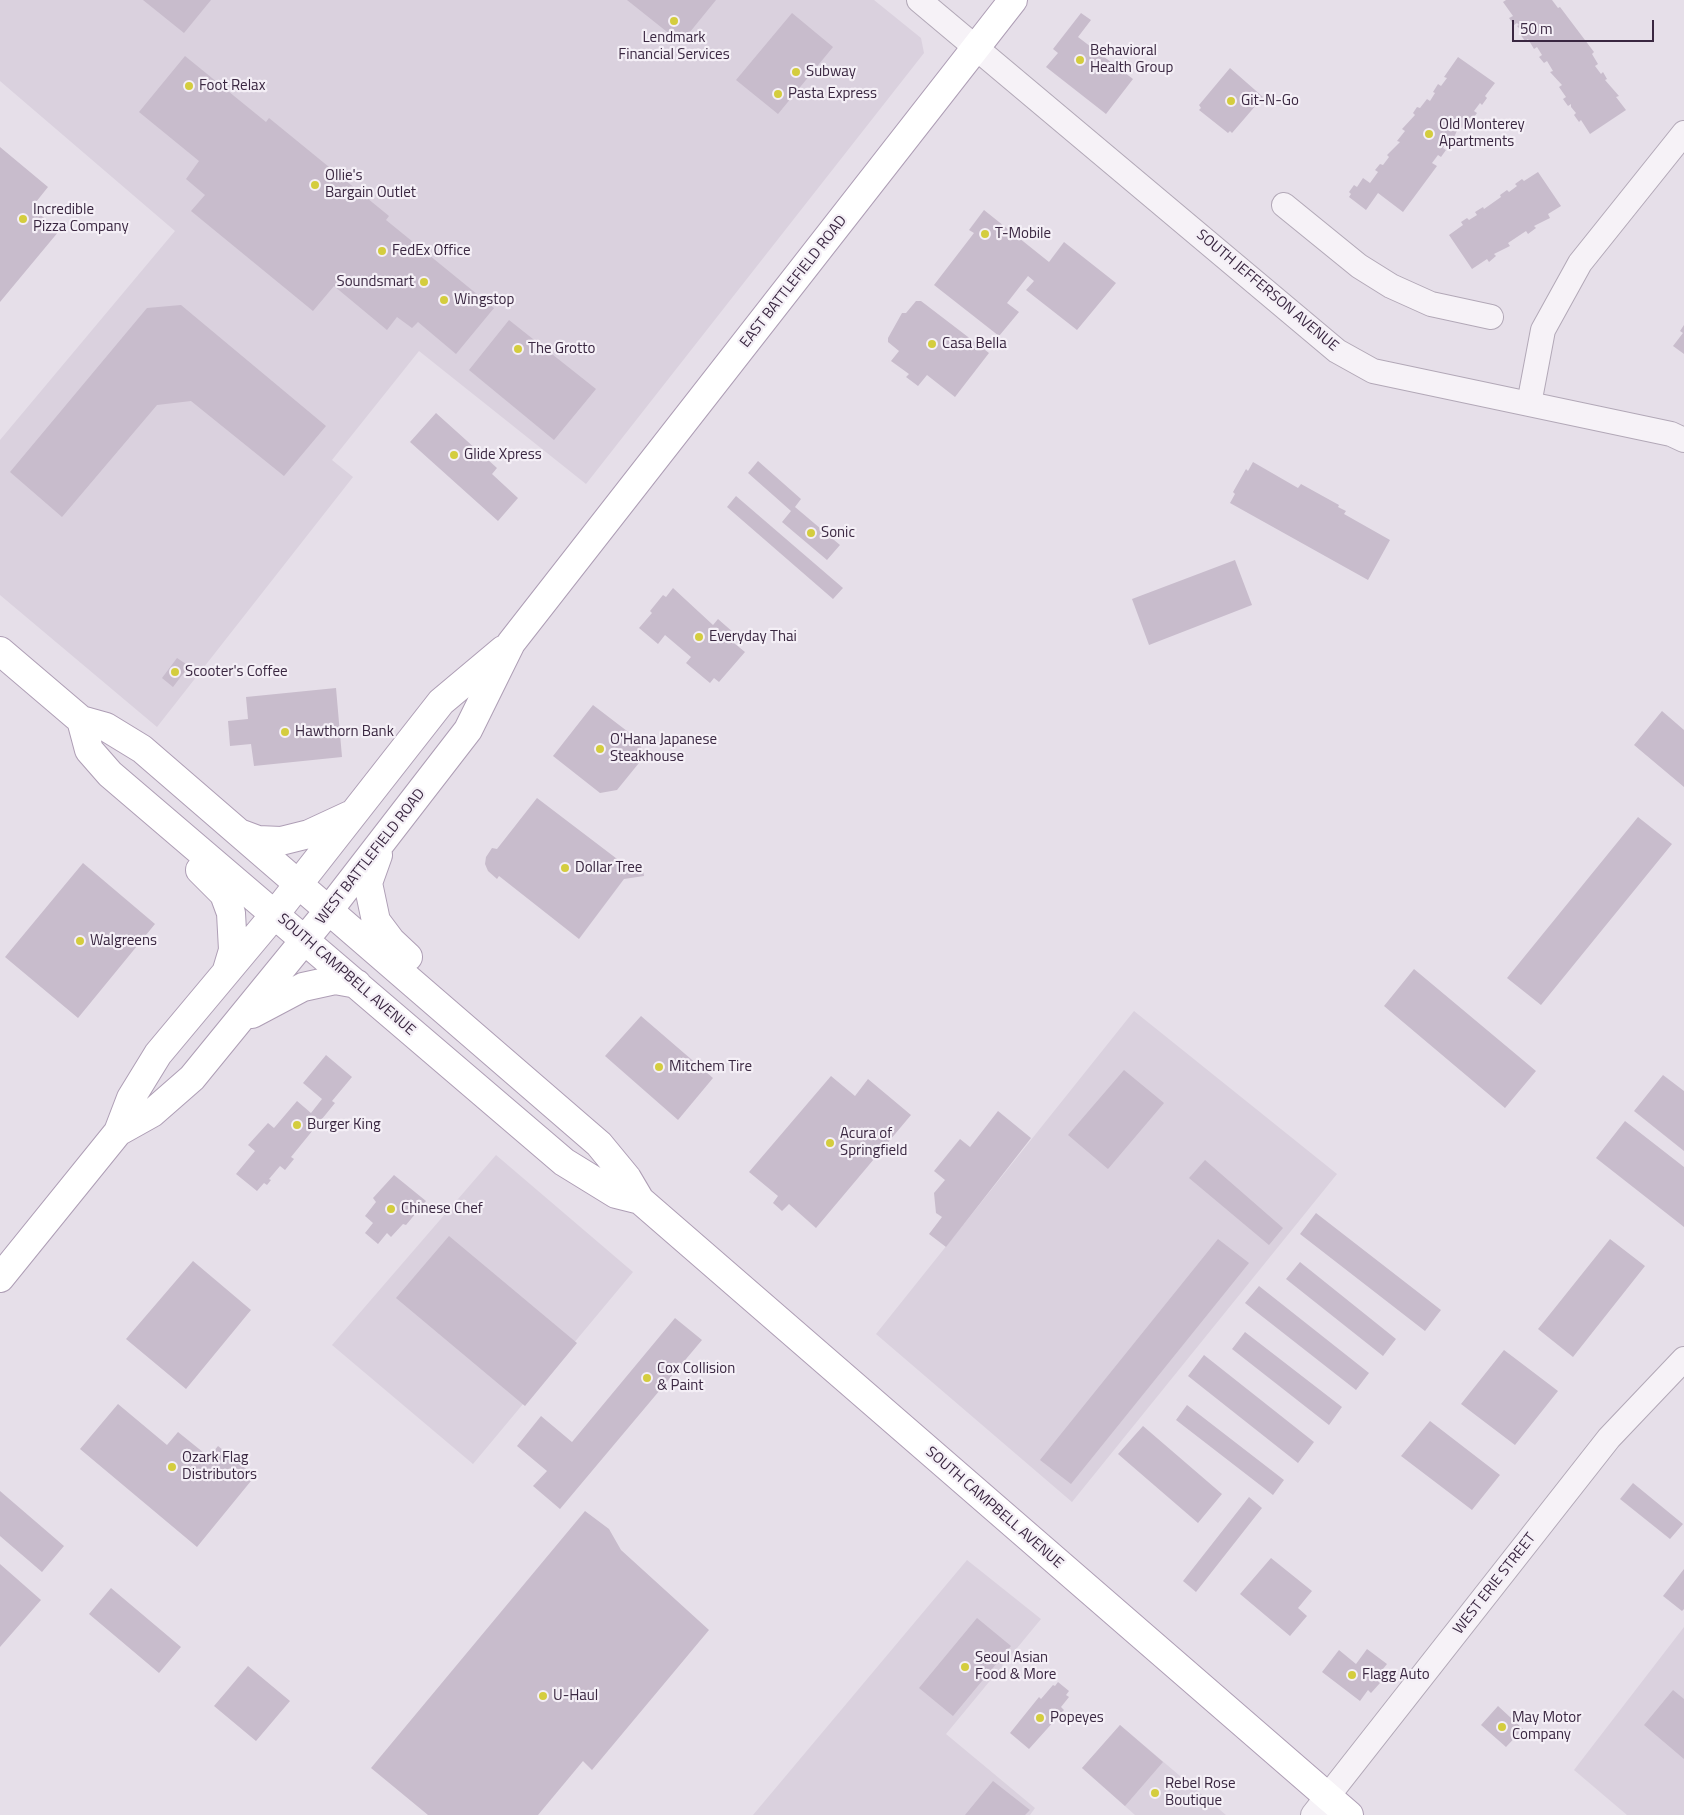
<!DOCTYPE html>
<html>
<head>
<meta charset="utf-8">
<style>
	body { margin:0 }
	#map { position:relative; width:1684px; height:1815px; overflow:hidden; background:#e6dfe9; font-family:"Titillium Web",sans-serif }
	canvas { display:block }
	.scale { position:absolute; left:1512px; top:20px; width:142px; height:22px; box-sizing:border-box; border:2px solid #3a2741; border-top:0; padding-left:6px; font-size:15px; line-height:18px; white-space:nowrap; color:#3a2741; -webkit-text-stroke:4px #f4eff6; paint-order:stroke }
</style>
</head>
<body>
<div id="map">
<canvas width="1684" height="1815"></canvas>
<div class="scale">50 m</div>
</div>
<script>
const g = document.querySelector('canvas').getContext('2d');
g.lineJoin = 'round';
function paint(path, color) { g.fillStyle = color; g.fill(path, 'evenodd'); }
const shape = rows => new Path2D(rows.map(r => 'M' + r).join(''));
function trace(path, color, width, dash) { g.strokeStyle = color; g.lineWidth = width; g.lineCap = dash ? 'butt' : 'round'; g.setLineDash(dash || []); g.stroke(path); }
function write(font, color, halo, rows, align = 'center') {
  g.font = font + ' "Titillium Web",sans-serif'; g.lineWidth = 4.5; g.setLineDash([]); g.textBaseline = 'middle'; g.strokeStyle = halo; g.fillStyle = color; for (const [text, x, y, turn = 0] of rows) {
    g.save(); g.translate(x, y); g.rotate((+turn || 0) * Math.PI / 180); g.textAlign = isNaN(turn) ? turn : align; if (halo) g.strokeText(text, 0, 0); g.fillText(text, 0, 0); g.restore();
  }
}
paint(shape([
	[0,0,874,0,921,38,924,53,586,484,419,351,332,460,353,477,157,727,0,595,0,440,175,231,0,81],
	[1134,1011,1337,1174,1072,1502,876,1334],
	[496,1155,633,1272,473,1464,332,1345],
	[967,1560,1041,1619,946,1734,1035,1808,1030,1815,753,1815],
	[1684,1627,1684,1815,1627,1815,1574,1770],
	[1120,1725,1226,1815,1135,1815,1082,1768]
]), '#dad1de');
paint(shape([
	[143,0,211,0,184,33],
	[627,0,716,0,681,43],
	[1506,0,1552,0,1558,8,1560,7,1594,52,1592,54,1598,64,1595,66,1601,74,1603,72,1607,79,1605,80,1619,96,1616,97,1626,110,1590,134,1581,120,1579,122,1574,115,1576,113,1571,107,1571,104,1568,106,1563,99,1566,97,1559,87,1562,85,1550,72,1553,71,1547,61,1544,63,1539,57,1542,55,1537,47,1534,49,1528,39,1525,41,1520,34,1523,32,1517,26,1519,25,1517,23,1514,25,1509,18,1513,16,1503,2],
	[792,13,833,47,778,114,736,80],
	[1081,13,1091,20,1078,37,1133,79,1106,114,1046,67,1058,53,1053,49],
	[185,56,266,122,269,118,389,216,386,220,494,308,456,354,418,322,412,328,397,317,387,330,334,286,313,311,191,211,205,195,186,179,199,161,139,112],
	[1458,57,1495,83,1485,96,1487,98,1482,105,1480,103,1474,111,1477,113,1472,120,1469,118,1462,128,1459,126,1452,142,1448,140,1443,148,1446,150,1441,157,1438,155,1432,163,1437,166,1403,212,1378,193,1366,210,1349,197,1351,194,1349,192,1354,185,1357,187,1363,178,1370,183,1378,172,1375,170,1380,164,1383,165,1389,157,1387,155,1400,142,1397,141,1405,131,1402,129,1415,115,1413,113,1417,107,1420,108,1427,99,1430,101,1435,93,1433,92,1438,84,1441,86,1447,78,1444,77],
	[1230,68,1263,97,1232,133,1230,131,1228,133,1199,110,1201,108,1199,105],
	[0,147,48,187,32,207,59,231,0,302],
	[1538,172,1561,206,1548,214,1550,218,1534,226,1536,228,1528,234,1526,231,1508,243,1510,246,1494,254,1496,256,1489,262,1487,259,1472,269,1449,235,1463,225,1461,222,1467,218,1469,220,1477,215,1475,212,1483,207,1484,209,1501,197,1500,195,1507,190,1509,192,1517,186,1515,184,1522,179,1524,181],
	[984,210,1049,262,1064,242,1116,283,1077,330,1026,290,1034,281,1028,276,1007,303,1019,312,999,336,934,285,974,233,969,230],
	[916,301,921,301,989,353,955,397,927,375,918,386,906,377,909,374,891,361,899,351,888,342,888,338,902,313,906,313],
	[181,305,326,426,284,476,191,401,157,405,62,517,10,472,147,308],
	[509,320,596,389,554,440,469,370],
	[1684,325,1684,354,1673,346,1683,333,1680,331],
	[436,413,497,468,492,474,518,498,498,521,410,442],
	[758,461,801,499,795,507,840,545,827,560,782,522,791,511,748,473],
	[1253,462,1298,488,1301,484,1339,505,1338,507,1346,511,1344,514,1390,540,1368,580,1230,503,1235,494,1233,492,1246,469,1248,471],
	[736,496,843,588,833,599,727,507],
	[1235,560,1252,605,1149,645,1132,599],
	[673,588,713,625,718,619,734,633,729,639,745,652,719,682,714,678,710,683,686,663,691,657,665,635,658,644,639,628,652,613,650,611,663,595,666,597],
	[177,658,189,666,173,687,162,678],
	[336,688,342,757,254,766,251,744,230,746,228,721,248,719,246,697],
	[593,705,640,741,643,758,617,790,600,793,553,756],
	[1662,711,1684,730,1684,787,1634,745],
	[537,798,625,865,642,862,644,876,624,879,579,939,499,876,497,879,488,871,485,864,486,857,492,848,497,849],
	[1638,817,1672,844,1541,1005,1507,978],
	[83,863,155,924,78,1018,5,957],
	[1414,969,1536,1071,1505,1108,1384,1006],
	[641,1016,713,1078,678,1120,605,1056],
	[326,1055,352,1077,332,1101,335,1103,291,1157,294,1159,285,1170,280,1166,269,1179,271,1180,267,1185,264,1183,257,1191,236,1174,255,1151,248,1145,268,1123,274,1128,297,1101,311,1113,322,1099,303,1083],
	[1124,1070,1164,1103,1108,1169,1068,1135],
	[1663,1075,1684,1091,1684,1151,1634,1111],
	[831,1076,855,1096,868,1079,911,1115,816,1228,789,1204,782,1211,773,1203,778,1196,749,1172],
	[998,1111,1031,1138,946,1247,929,1234,942,1217,936,1213,934,1193,945,1180,934,1171,960,1139,970,1147],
	[1625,1121,1684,1167,1684,1227,1596,1158],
	[1205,1160,1283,1228,1269,1245,1189,1178],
	[394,1175,426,1201,406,1225,403,1224,391,1237,387,1233,378,1244,365,1233,373,1223,365,1216,376,1202,373,1198],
	[1316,1213,1441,1310,1425,1331,1300,1234],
	[449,1236,577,1343,525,1406,396,1298],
	[1218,1239,1249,1263,1071,1484,1040,1460],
	[1610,1239,1645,1266,1573,1357,1538,1329],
	[193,1261,251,1310,186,1389,126,1339],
	[1300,1262,1396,1339,1383,1356,1286,1279],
	[1259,1286,1369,1373,1356,1390,1245,1303],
	[675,1318,702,1340,560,1509,533,1486,547,1471,517,1446,541,1416,572,1442],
	[1245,1332,1342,1407,1329,1425,1232,1349],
	[1504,1350,1558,1391,1515,1445,1461,1404],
	[1204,1355,1314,1442,1298,1463,1188,1376],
	[118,1404,167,1445,178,1432,209,1457,218,1446,255,1476,197,1547,80,1449],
	[1187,1405,1284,1480,1273,1495,1176,1420],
	[1430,1421,1500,1475,1472,1510,1401,1456],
	[1143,1426,1222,1494,1198,1523,1118,1454],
	[1633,1483,1683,1524,1670,1539,1620,1499],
	[0,1491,64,1546,42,1572,0,1536],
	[1249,1497,1262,1508,1196,1592,1183,1581],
	[585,1511,609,1529,621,1550,709,1630,592,1770,583,1761,538,1815,428,1815,371,1768],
	[1271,1558,1312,1591,1298,1608,1307,1616,1290,1636,1240,1594],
	[0,1564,41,1600,0,1647],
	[1684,1569,1684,1609,1682,1611,1663,1596],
	[111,1588,181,1647,159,1673,89,1614],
	[977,1618,1011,1646,953,1716,919,1688],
	[1367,1649,1387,1664,1375,1679,1380,1683,1371,1693,1368,1690,1360,1701,1322,1672,1339,1650,1356,1664],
	[248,1666,290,1701,256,1741,214,1706],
	[1058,1682,1069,1691,1066,1695,1069,1697,1061,1707,1064,1710,1029,1749,1010,1733,1039,1697,1041,1699,1053,1685,1055,1686],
	[1673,1690,1684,1699,1684,1759,1644,1725],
	[1498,1706,1523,1729,1506,1747,1481,1725],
	[1120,1725,1163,1762,1125,1806,1082,1768],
	[993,1781,1030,1810,1025,1815,965,1815]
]), '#c8bccc');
const minor = shape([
	[919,0,1337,351,1373,371,1671,434,1684,440],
	[1284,205,1359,266,1391,286,1431,304,1491,317],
	[1529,404,1543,330,1580,263,1684,133],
	[1313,1815,1609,1438,1684,1359]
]);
const major = shape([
	[0,651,81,720,106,727,142,749,599,1144,627,1178,640,1200,1349,1815],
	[81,720,89,750,110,774,564,1162,616,1194,640,1200],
	[242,834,258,840,281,841,309,834,350,815],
	[378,855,368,883,376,921,391,941,408,957],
	[200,870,224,894,231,913,233,950,227,970],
	[252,1014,303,987,335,980,357,984],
	[118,1132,152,1113,192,1078,329,910,468,730,511,643,1013,0],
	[0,1278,118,1132,131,1098,158,1054,275,914,441,702,503,650]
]);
trace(minor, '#b2a8b7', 26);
trace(major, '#ae9eb5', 30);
trace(minor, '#f6f2f7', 24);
trace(major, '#fff', 28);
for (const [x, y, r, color] of [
	[674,21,5,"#d4cd3e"],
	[1080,60,5,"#d4cd3e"],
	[796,72,5,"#d4cd3e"],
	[189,86,5,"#d4cd3e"],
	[778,94,5,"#d4cd3e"],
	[1231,101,5,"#d4cd3e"],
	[1429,134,5,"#d4cd3e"],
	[315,185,5,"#d4cd3e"],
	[23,219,5,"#d4cd3e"],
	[985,234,5,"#d4cd3e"],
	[382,251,5,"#d4cd3e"],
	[424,282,5,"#d4cd3e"],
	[444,300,5,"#d4cd3e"],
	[932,344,5,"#d4cd3e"],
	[518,349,5,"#d4cd3e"],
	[454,455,5,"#d4cd3e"],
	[811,533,5,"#d4cd3e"],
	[699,637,5,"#d4cd3e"],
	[175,672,5,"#d4cd3e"],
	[285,732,5,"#d4cd3e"],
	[600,749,5,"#d4cd3e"],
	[565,868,5,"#d4cd3e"],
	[80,941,5,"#d4cd3e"],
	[659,1067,5,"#d4cd3e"],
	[297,1125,5,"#d4cd3e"],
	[830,1143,5,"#d4cd3e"],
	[391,1209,5,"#d4cd3e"],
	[647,1378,5,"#d4cd3e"],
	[172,1467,5,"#d4cd3e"],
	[965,1667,5,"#d4cd3e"],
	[1352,1675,5,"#d4cd3e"],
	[543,1696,5,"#d4cd3e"],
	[1040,1718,5,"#d4cd3e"],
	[1502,1727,5,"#d4cd3e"],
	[1155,1793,5,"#d4cd3e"]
]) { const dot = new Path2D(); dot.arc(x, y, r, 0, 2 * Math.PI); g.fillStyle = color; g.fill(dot); trace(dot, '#f4eff6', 2); }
write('15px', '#3a2741', '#f4eff6', [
	["Lendmark",674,38,"center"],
	["Financial Services",674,55,"center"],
	["Behavioral",1090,51],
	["Health Group",1090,68],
	["Subway",806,72],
	["Foot Relax",199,86],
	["Pasta Express",788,94],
	["Git-N-Go",1241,101],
	["Old Monterey",1439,125],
	["Apartments",1439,142],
	["Ollie's",325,176],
	["Bargain Outlet",325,193],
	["Incredible",33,210],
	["Pizza Company",33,227],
	["T-Mobile",995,234],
	["FedEx Office",392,251],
	["Soundsmart",414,282,"right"],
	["Wingstop",454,300],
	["Casa Bella",942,344],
	["The Grotto",528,349],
	["Glide Xpress",464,455],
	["Sonic",821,533],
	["Everyday Thai",709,637],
	["Scooter's Coffee",185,672],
	["Hawthorn Bank",295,732],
	["O'Hana Japanese",610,740],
	["Steakhouse",610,757],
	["Dollar Tree",575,868],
	["Walgreens",90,941],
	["Mitchem Tire",669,1067],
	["Burger King",307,1125],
	["Acura of",840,1134],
	["Springfield",840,1151],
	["Chinese Chef",401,1209],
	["Cox Collision",657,1369],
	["& Paint",657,1386],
	["Ozark Flag",182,1458],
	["Distributors",182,1475],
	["Seoul Asian",975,1658],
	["Food & More",975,1675],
	["Flagg Auto",1362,1675],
	["U-Haul",553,1696],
	["Popeyes",1050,1718],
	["May Motor",1512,1718],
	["Company",1512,1735],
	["Rebel Rose",1165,1784],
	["Boutique",1165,1801]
], 'left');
write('15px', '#3a2741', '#f4eff6', [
	["EAST BATTLEFIELD ROAD",794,282,-52],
	["SOUTH JEFFERSON AVENUE",1267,291,40],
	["WEST BATTLEFIELD ROAD",371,857,-52],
	["SOUTH CAMPBELL AVENUE",346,975,41],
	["SOUTH CAMPBELL AVENUE",994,1508,41],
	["WEST ERIE STREET",1495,1584,-52]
]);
</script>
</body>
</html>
